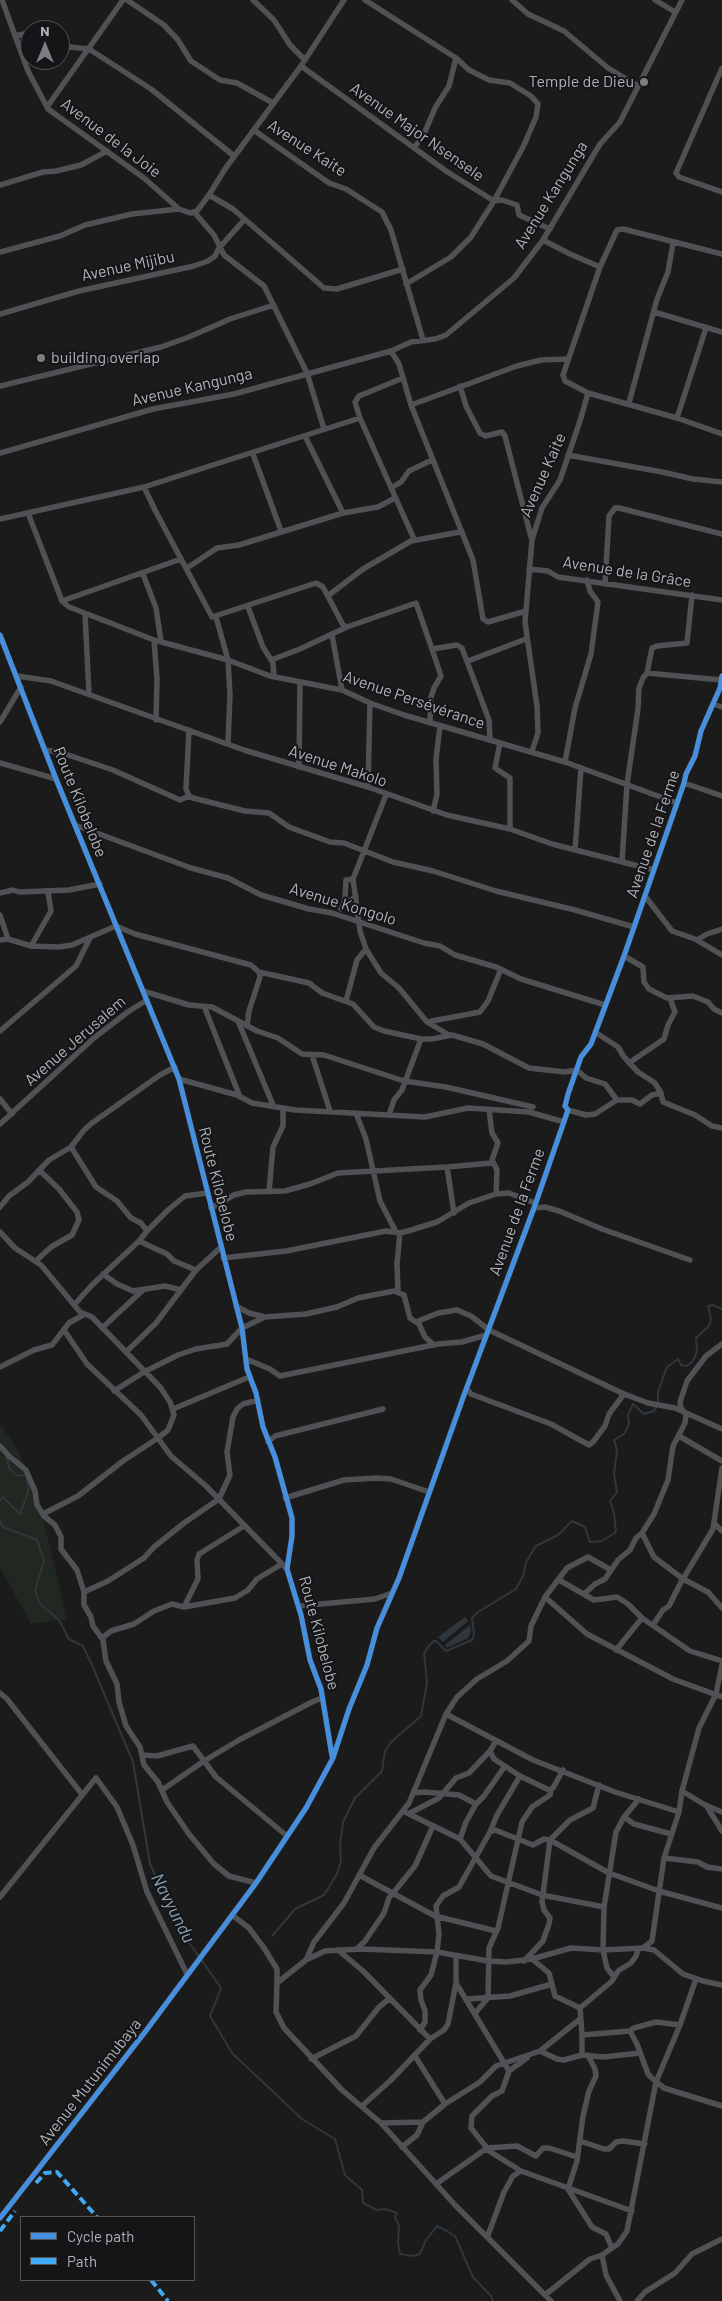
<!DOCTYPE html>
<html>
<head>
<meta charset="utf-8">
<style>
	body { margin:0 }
	#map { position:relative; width:722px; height:2301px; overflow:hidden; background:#1b1b1b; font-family:Barlow,sans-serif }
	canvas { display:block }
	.legend { position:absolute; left:20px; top:2216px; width:175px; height:65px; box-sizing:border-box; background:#151517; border:1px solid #525458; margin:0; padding:6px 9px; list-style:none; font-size:15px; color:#aeb3ba }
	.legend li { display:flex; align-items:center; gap:10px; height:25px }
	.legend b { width:25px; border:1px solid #525458 }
	.north { position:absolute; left:20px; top:20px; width:50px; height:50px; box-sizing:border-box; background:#151517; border:1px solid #525458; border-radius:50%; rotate:0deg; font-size:14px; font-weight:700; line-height:20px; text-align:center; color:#aeb3ba }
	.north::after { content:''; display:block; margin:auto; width:18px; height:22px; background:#7b7e82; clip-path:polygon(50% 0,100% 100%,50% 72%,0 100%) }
</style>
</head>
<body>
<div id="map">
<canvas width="722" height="2301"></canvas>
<ul class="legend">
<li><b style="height:6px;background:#468fdf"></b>Cycle path</li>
<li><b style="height:6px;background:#3fa9f5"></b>Path</li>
</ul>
<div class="north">N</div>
</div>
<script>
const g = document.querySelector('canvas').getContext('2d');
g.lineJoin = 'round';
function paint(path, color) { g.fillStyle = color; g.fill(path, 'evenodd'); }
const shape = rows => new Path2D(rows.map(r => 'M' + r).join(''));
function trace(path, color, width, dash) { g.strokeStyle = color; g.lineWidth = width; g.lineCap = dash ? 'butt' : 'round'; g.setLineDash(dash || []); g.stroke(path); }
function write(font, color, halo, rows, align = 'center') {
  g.font = font + ' Barlow,sans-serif'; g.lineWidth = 4; g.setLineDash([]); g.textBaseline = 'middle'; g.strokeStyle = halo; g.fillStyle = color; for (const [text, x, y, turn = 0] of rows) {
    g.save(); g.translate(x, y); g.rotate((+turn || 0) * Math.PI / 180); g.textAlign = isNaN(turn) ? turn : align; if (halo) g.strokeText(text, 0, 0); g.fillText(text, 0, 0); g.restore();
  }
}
paint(shape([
	[0,1424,17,1449,36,1488,67,1619,31,1624,0,1567]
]), '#212821');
paint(shape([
	[465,1617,468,1621,443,1642,438,1637],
	[470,1625,471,1632,468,1638,447,1648,445,1645]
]), '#2f373c');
trace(shape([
	[658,1402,658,1392,667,1367,678,1359,681,1365,687,1366,693,1361,697,1352,696,1338,709,1326,711,1320,708,1306,713,1305,722,1309],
	[7,1457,9,1468,16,1475,26,1476],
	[0,1501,3,1497,20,1514,29,1489,27,1479],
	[0,1521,3,1527,37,1540,44,1561,35,1590,40,1604,59,1620,69,1639,83,1646,92,1665,133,1762,150,1864,181,1931,221,1988,210,2016,232,2053,302,2119,335,2139,345,2175,362,2190,363,2203,377,2210,385,2209,397,2213,395,2218,399,2226,398,2243,400,2254,413,2256,420,2254,426,2240,437,2226,445,2230,455,2236,473,2277,491,2296,493,2301],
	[272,1936,295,1909,324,1895,337,1874,341,1861,340,1845,343,1822,355,1798,382,1771,385,1751,391,1742,421,1716,427,1683,424,1653,429,1646,434,1641,436,1641,446,1651,472,1640,474,1634,472,1618,478,1612,516,1589,523,1576,526,1562,536,1546,558,1535,572,1521,585,1527,590,1542,602,1541,616,1532,614,1513,610,1501,617,1492,614,1474,617,1450,614,1440,624,1434,629,1424,628,1415,633,1404,644,1414,654,1411,656,1407]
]), '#2f373c', 2);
trace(shape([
	[2,0,28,71,48,109,144,178,179,209,190,213,197,211,209,195,225,169,301,66,344,0],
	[127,0,164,25,178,40,191,61,220,80,237,83,273,103],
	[253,0,274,20,290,45,305,60],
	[365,0,456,58,469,70,489,80,510,83,531,96,538,104,536,117,524,145,494,201,471,237,451,257,406,284],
	[512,0,528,14,564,31,608,68,638,86],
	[655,0,675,12],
	[15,36,23,34,30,40],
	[60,46,89,49,151,89,234,156],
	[301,66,446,171,494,201,502,200,517,205,519,215,550,229],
	[722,68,676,173,679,177,722,192],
	[47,107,123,0],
	[255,131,329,183,346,189,382,212,391,230,423,340],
	[414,148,424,134,435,108,449,86,456,58],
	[0,185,43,172,56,171,81,165,107,151],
	[209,195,233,209,324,288,337,289,403,269],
	[195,213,214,235,224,255,264,286,307,373,324,429],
	[543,240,570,254,600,267],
	[0,252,60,236,85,225,132,214,179,209],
	[722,254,623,229,617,230,600,267,563,375,565,381,588,393,677,418,722,434],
	[654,312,722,332],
	[0,314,79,291,194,266,208,261,215,256,219,248,244,220],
	[391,351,399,364,411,405,473,560,483,619,488,622,526,611],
	[0,386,161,347,189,337,230,319,274,305],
	[460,386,466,406,480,433,485,436,502,432,505,436,531,537],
	[629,403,657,299,668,272,673,243],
	[411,405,517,366,541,360,567,359],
	[360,418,355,402,359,396,403,378],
	[677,418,706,328],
	[305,436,343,513],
	[0,453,153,409,234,394,391,351,411,342,435,339,446,335,514,278,543,240,600,144,620,122,682,0],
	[253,454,281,531],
	[568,455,662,472,693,479,722,482],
	[144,487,156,512,212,617,316,583,323,587,343,625,347,627,416,603,432,649,457,645,462,648,489,720,490,740],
	[391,488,401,482,409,471,432,460],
	[28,513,62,601,69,607,154,640,228,660,270,676,342,690,370,703,404,715,565,762,677,803],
	[0,519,144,487,360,418,414,539],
	[187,568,217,548,239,545,343,513,378,507,395,498],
	[529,569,548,571,558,577,722,600],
	[143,574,156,608,161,641],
	[605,584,609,516,615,508,619,508,722,534],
	[329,595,363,569,411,541,460,532],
	[62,601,181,559],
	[248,607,263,647,273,663,274,677],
	[85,614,89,694],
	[216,617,228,660,230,695,228,744],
	[0,635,56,779,179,1079,242,1328,247,1369,256,1393,263,1427,275,1457,292,1518,292,1536,287,1569,301,1615,310,1660,321,1689,332,1756],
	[332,635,342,690],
	[154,640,157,679,156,720],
	[271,660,300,649,347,627],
	[468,661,526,639],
	[647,673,652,648,657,646,687,643,692,595],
	[17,676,51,681,244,750,368,787,447,815,510,829,552,844,654,870],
	[713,704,722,707],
	[0,722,21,687],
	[430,722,431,697,434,688,441,676,432,649],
	[189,730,186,789,189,796,193,798,245,811,269,813,289,827,330,842,344,843,393,862,433,871,496,891,575,910,634,927],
	[500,743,495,768,510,778,510,829],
	[46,750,62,753,113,770,180,800,189,796],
	[532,751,538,733,537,706,525,622,532,540,542,508,560,480,580,421,588,393],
	[565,762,575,708,591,654,598,602,590,591,587,580],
	[0,763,56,779],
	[299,767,300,683],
	[684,783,722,796],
	[368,787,370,703],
	[386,795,353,879,360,931,366,949,381,973,399,988,427,1022,449,1035],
	[433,811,437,794,436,759,440,726],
	[75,825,191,868,228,878,261,895,309,909,332,913,424,943,440,946,455,955,496,967,521,979,605,1005],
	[575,850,581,768],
	[622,862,627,784,638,709,639,688,643,678,647,673,721,680],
	[0,893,13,890,19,892,69,890,100,884],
	[645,896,672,931,695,939,722,955],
	[342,908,345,899,346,880,353,879],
	[341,909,356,896],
	[0,915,8,939],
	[0,940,8,939,31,946,59,947,72,945,116,926,135,934,251,965,259,972,260,977,249,1011,247,1026],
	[697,940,707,934,722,929],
	[31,946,51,911,48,892],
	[624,956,643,967,644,982,649,989,667,998,693,996,708,1002,714,1009,722,1013],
	[259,972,309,983,322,993,353,1004,374,1027,384,1031,421,1039,432,1039,452,1035,483,1044,529,1068,565,1072,577,1070,586,1078,605,1084,617,1100,632,1100,640,1104,652,1095,661,1093],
	[143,991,189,1005,212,1007,257,1031,278,1038,302,1054,324,1055,404,1081,446,1087,533,1107],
	[346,1001,357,960,366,949],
	[204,1006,240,1097],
	[238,1021,273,1105],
	[427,1022,480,1012,488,1001,501,969],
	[0,1031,76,966,90,938],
	[595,1032,618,1047,624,1057,638,1072,655,1083,661,1093,663,1102,695,1115,712,1126,722,1128],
	[312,1055,330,1111],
	[629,1063,664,1039,668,1025,675,1012,670,998],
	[179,1079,237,1095,252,1103,295,1110,425,1117,468,1108,529,1112,564,1122],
	[0,1099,12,1114],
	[489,1110,492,1133,498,1143,492,1160,497,1170,496,1194],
	[568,1110,586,1115,595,1114,617,1100],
	[356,1113,366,1139,380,1201,396,1232],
	[389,1115,394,1100,402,1090,421,1039],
	[0,1124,94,1038,129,1011,147,1000],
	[71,1147,96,1187,117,1201,131,1218,141,1223,147,1231],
	[447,1167,492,1163],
	[269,1192,273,1147,283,1126,283,1108],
	[0,1207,9,1196,28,1182,49,1160,71,1147,84,1130,92,1123,160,1075,175,1067],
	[211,1208,234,1195,246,1192,285,1191,310,1184,338,1173,447,1167,454,1213],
	[534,1208,545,1207,559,1211,602,1229,690,1260],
	[0,1232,15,1248,41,1265,80,1312,92,1317,160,1387,170,1402,174,1415,168,1430,158,1438,123,1461,78,1496,43,1514],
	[139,1241,167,1254,174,1261,196,1270],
	[223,1258,286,1251,386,1231,400,1233,408,1231,437,1222,469,1203,496,1194,509,1193,535,1203],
	[36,1261,51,1247,72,1235,79,1220,77,1212,59,1189,39,1170],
	[103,1274,117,1284,133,1291,165,1286,181,1290],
	[398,1292,397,1264,400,1233],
	[74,1305,92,1285,139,1241,147,1231,168,1210,185,1196,207,1193],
	[236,1306,249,1313,265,1317],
	[416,1322,438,1313,457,1310,471,1316,489,1330,624,1394,648,1403,675,1408,722,1429],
	[102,1328,143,1290],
	[64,1330,87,1364,141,1415,171,1456,206,1486,287,1569],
	[722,1344,706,1356,687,1381,680,1402,681,1408,686,1415,685,1423,673,1446,668,1480,654,1514,642,1533,654,1557,683,1579,708,1592,722,1608],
	[126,1352,156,1323,196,1270,220,1248],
	[246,1359,270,1369,280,1376,438,1344,462,1342,486,1335],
	[0,1367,34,1350,52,1345,69,1323,83,1315],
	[467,1389,471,1394,551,1424,589,1445,593,1442,605,1426,609,1414,624,1394],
	[114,1391,144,1372,178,1355,196,1349,227,1344,242,1328,265,1317,306,1314,337,1307,358,1298,394,1291,404,1295,410,1318,419,1324,425,1337,434,1345],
	[173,1409,249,1377],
	[679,1436,722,1461],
	[268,1442,275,1436,383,1409],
	[0,1446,9,1456,26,1470,35,1491,37,1505,44,1516,55,1525,61,1537,61,1549,77,1570,84,1592,84,1605,91,1617,93,1626,103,1640,106,1661,117,1684,119,1702,126,1726,140,1747,144,1765,158,1782,167,1802,189,1834,214,1864,229,1876,256,1883],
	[285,1498,344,1480,377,1478,391,1479,429,1492],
	[715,1524,722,1531],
	[559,1580,594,1600,617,1597,628,1604,642,1618,690,1651,722,1661],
	[84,1592,108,1581,144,1558,154,1547,184,1523,219,1499,230,1475,227,1452,233,1417,237,1409,243,1404,258,1400],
	[584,1594,595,1584,605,1579,618,1560,630,1550,636,1538,642,1533],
	[545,1597,587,1634,673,1679,722,1697],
	[299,1606,375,1599,392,1593],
	[184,1607,198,1579,197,1560,199,1554,244,1526],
	[653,1625,663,1610,669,1606,680,1584,713,1529,722,1468],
	[102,1638,111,1631,134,1624,154,1611,172,1604,184,1607,235,1598,248,1590,257,1579,282,1564],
	[616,1650,642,1618],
	[0,1693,7,1699,81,1793],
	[446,1714,533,1760,615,1792,679,1812],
	[496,1741,490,1751,494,1759,520,1776,549,1790,553,1788,563,1770],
	[142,1755,157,1756,193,1746,216,1777,287,1836],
	[162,1790,204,1761,239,1740,312,1702,322,1698],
	[682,1791,705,1805,722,1812],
	[413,1793,425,1792,459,1795,476,1804],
	[706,1805,722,1831],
	[403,1811,460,1839,491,1876,542,1895,604,1907],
	[410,1813,439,1798,456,1778,469,1773,490,1751],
	[624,1817,634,1824,671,1834],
	[490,1832,497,1815,520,1776],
	[460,1839,466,1822,476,1804,484,1796,505,1766],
	[664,1858,698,1862,707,1867,722,1869],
	[359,1875,435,1916,496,1931],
	[0,1897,96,1778,117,1807,133,1845,147,1892,187,1974],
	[232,1915,249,1928,264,1948,277,1969,277,1983],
	[643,1948,652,1941,664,1858,679,1812,682,1791,699,1728,716,1694,722,1665],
	[357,1949,365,1941,384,1913,389,1898,415,1866,433,1826],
	[338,1950,363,1971,430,2039],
	[456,1956,456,1983,509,2071],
	[532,1959,549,1973,555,1996,580,2008,582,2035,630,2031,637,2044,648,2074,655,2081,664,2088,722,2106],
	[306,1960,314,1942,344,1903,374,1848,409,1803,446,1714,457,1697,477,1679,507,1661,529,1641,531,1626,545,1597,567,1568,588,1557,611,1570],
	[524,1961,543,1941,549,1924,550,1918,544,1910,542,1902,550,1840,570,1820,593,1808,599,1785],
	[614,1977,607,1968,603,1950,604,1907,616,1832,624,1817,639,1799],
	[467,1999,510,1996,552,1984],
	[580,2008,612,1981,618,1971,631,1963,636,1956,638,1950],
	[476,2012,488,1998,489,1948,498,1928,522,1822,532,1807,550,1795,551,1790],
	[420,2030,425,2022,425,2011,421,2000,420,1990,431,1975,437,1952,439,1934,436,1906,443,1896,459,1887,490,1832,495,1830,533,1845,544,1839,550,1840,609,1873,659,1891,722,1908],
	[630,2031,634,2028,656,2022,680,2025],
	[582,2035,582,2055],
	[540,2051,557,2059,564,2060,582,2055,603,2057,640,2053],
	[588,2055,595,2069,596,2076,589,2091,583,2116,577,2161,568,2189,592,2227,606,2234,612,2248],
	[415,2056,445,2104],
	[311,2059,356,2036,379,2007,389,1999],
	[362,2106,391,2080,430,2039,444,2030,448,2024,456,1983],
	[381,2123,423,2122,445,2104,480,2082,496,2066,540,2051,580,2019],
	[580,2141,604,2149,609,2149,616,2142,623,2141,645,2144],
	[402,2147,417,2135,423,2122],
	[487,2148,517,2146,536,2156,543,2148,549,2148,577,2157],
	[486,2149,521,2171],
	[436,2184,487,2148,471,2128,472,2116,492,2096,502,2091,509,2071,527,2058],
	[0,2218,145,2032,256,1883,306,1808,333,1758,349,1709,367,1665,377,1628,399,1578,464,1395,534,1208,568,1110,565,1106,568,1094,581,1057,591,1044,624,956,684,783,686,774,695,756,701,731,720,688,722,676],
	[488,2235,504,2192,513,2176,521,2171,632,2211],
	[602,2255,606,2275,620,2301],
	[545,2295,590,2259,602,2255,618,2244,627,2231,656,2082,680,2025,696,1979],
	[551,2301,455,2205,381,2123,342,2090,284,2028,276,2012,277,1983,306,1960,325,1951,361,1949,437,1952,488,1961,507,1962,532,1959,571,1948,603,1950,643,1948,654,1950,683,1974,703,1981,722,1985],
	[637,2301,645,2292,675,2273,692,2254,722,2239]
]), '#505154', 5.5);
trace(shape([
	[36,2183,45,2173,57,2172,97,2217],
	[0,2231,15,2211],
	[151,2280,168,2301]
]), '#3fa9f5', 4, [8, 4]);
trace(shape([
	[0,635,56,779,179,1079,242,1328,247,1369,256,1393,263,1427,275,1457,292,1518,292,1536,287,1569,301,1615,310,1660,321,1689,332,1756],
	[0,2218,145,2032,256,1883,306,1808,333,1758,349,1709,367,1665,377,1628,399,1578,464,1395,534,1208,568,1110,565,1106,568,1094,581,1057,591,1044,624,956,684,783,686,774,695,756,701,731,720,688,722,676]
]), '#468fdf', 5);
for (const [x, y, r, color] of [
	[644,82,5,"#7b7e82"],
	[41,358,5,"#7b7e82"]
]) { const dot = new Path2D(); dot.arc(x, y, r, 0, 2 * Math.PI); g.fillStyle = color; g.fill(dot); trace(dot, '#151517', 2); }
write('16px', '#aeb3ba', '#151517', [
	["Temple de Dieu",634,82],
	["building overlap",51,358,"left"]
], 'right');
write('16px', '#aeb3ba', '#151517', [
	["Avenue Major Nsensele",417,132,35],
	["Avenue de la Joie",111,138,37],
	["Avenue Kaite",307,148,33],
	["Avenue Kangunga",551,195,-58],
	["Avenue Mijibu",128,266,-12],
	["Avenue Kangunga",192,387,-13],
	["Avenue Kaite",543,475,-66],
	["Avenue de la Grâce",627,572,9],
	["Avenue Persévérance",414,700,19],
	["Avenue Makolo",338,766,18],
	["Route Kilobelobe",80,802,68],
	["Avenue de la Ferme",653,834,-71],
	["Avenue Kongolo",343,904,17],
	["Avenue Jerusalem",75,1041,-41],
	["Route Kilobelobe",218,1184,76],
	["Avenue de la Ferme",517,1212,-70],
	["Route Kilobelobe",319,1633,75],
	["Avenue Mutunimubaya",90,2082,-52]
]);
write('italic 18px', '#88a3b2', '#151517', [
	["Navyundu",173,1908,63]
]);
</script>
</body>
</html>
